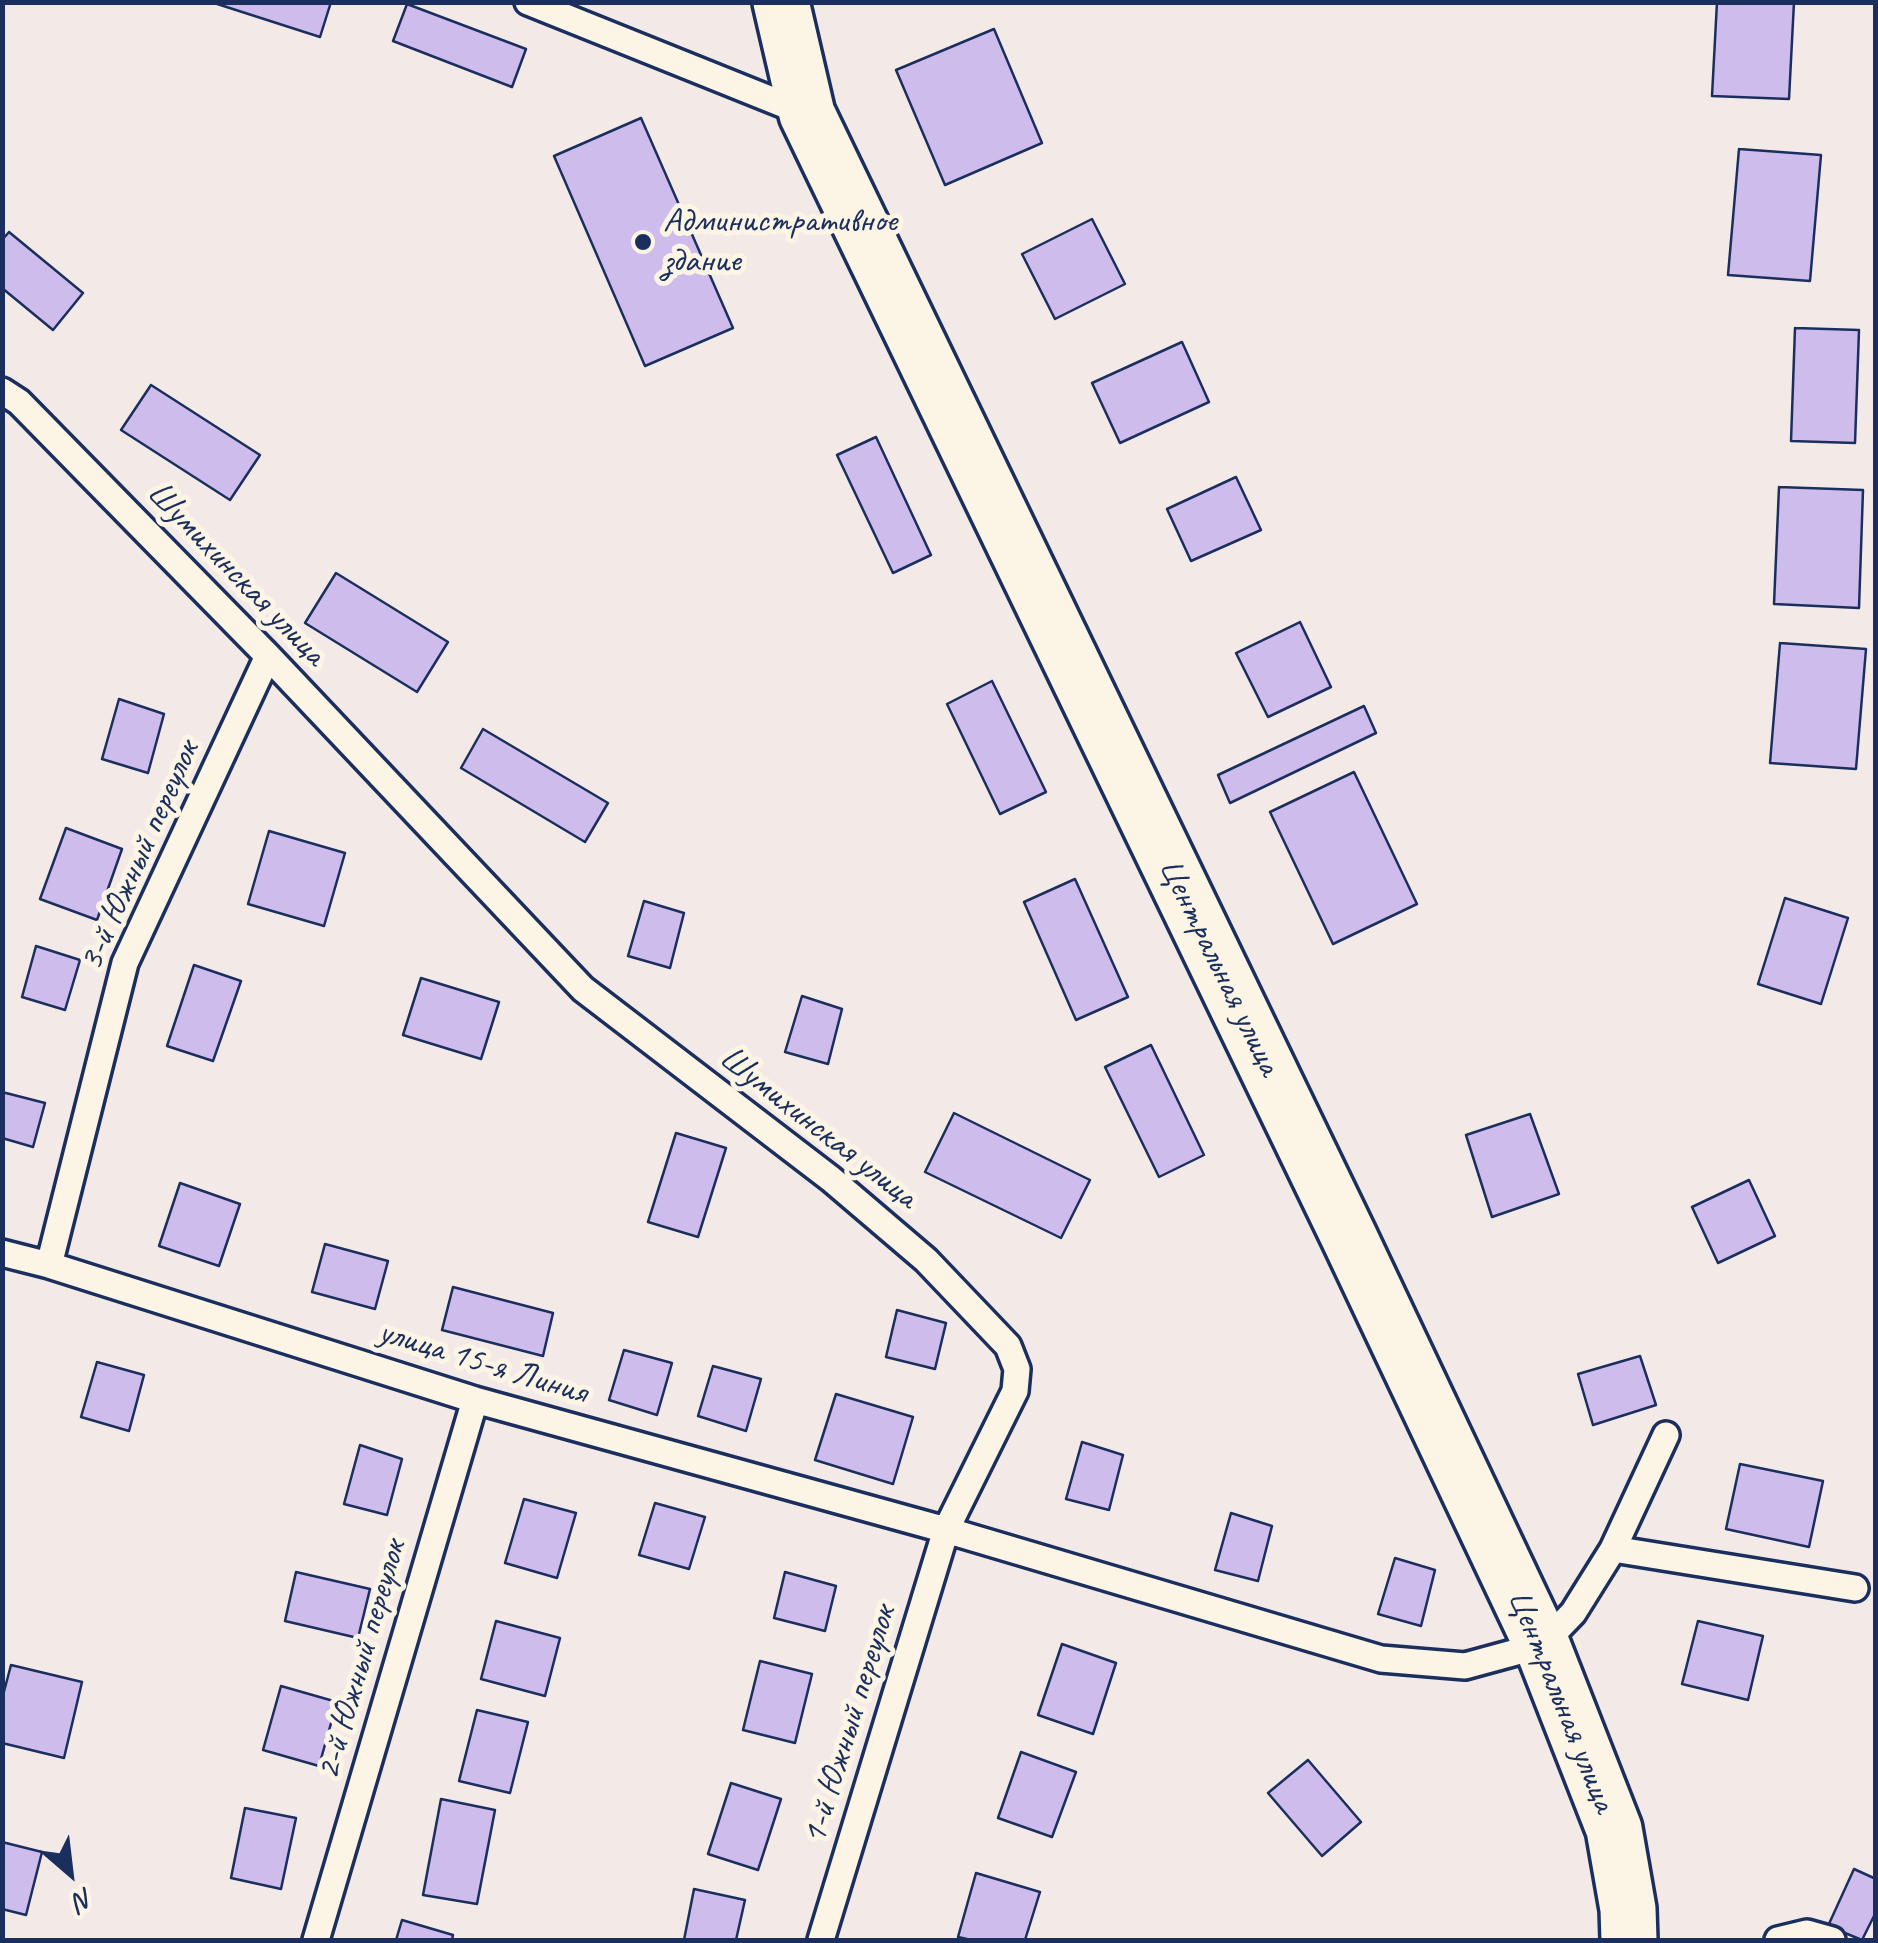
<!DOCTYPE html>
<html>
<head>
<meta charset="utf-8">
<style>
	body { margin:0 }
	#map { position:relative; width:1878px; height:1943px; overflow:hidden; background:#f3eae7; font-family:Caveat,sans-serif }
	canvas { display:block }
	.frame { position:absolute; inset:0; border:5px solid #1b2f5e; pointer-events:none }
	.north { position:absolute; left:20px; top:1823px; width:100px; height:100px; -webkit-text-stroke:8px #fcf5e5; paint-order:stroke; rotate:152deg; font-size:28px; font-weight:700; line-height:40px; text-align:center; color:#1b2f5e }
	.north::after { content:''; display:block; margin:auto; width:35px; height:45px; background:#1b2f5e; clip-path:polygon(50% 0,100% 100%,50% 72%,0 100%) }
</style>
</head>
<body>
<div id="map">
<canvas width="1878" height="1943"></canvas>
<div class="frame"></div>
<div class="north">N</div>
</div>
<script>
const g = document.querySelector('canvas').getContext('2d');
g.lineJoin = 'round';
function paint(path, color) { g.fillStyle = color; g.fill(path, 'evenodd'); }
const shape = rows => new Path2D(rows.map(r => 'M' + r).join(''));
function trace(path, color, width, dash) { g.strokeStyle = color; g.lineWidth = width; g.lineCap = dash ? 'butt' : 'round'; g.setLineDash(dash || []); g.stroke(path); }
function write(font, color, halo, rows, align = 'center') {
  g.font = font + ' Caveat,sans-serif'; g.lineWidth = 10; g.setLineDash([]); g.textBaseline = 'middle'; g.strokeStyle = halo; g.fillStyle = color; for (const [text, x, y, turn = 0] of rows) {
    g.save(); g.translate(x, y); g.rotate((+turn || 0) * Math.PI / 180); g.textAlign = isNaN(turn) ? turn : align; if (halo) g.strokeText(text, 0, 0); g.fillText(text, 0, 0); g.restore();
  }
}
const building = shape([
	[211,2,331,2,320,37,211,2],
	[1717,2,1794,2,1789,99,1712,96,1717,2],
	[407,4,526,49,512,87,393,41,407,4],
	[994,29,1042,143,945,185,896,70,994,29],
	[641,118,733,328,645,366,554,156,641,118],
	[1739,149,1821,155,1810,281,1728,275,1739,149],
	[1092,219,1125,284,1055,319,1022,254,1092,219],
	[9,232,83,293,53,330,2,288,2,240,9,232],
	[1795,328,1859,330,1855,443,1791,441,1795,328],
	[1182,342,1209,402,1120,443,1092,383,1182,342],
	[151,385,260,455,230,500,121,430,151,385],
	[876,437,931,555,893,573,837,455,876,437],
	[1236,477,1261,530,1191,561,1167,509,1236,477],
	[1779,487,1863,490,1859,608,1774,604,1779,487],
	[336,573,448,642,417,692,305,623,336,573],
	[1300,622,1331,687,1268,717,1236,653,1300,622],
	[1780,643,1866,649,1856,769,1770,763,1780,643],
	[992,681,1046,792,1000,814,947,704,992,681],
	[119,699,164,714,148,773,102,759,119,699],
	[1364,706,1376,733,1230,803,1218,775,1364,706],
	[483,729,608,803,585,842,461,768,483,729],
	[1354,772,1417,904,1333,944,1270,812,1354,772],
	[66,828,122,849,97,920,40,899,66,828],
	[269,831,345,853,324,926,248,904,269,831],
	[1075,879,1128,997,1076,1020,1024,902,1075,879],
	[1785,898,1848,918,1821,1004,1758,984,1785,898],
	[644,901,684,913,670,968,628,956,644,901],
	[36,946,80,960,65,1010,22,997,36,946],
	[194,965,241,981,213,1061,167,1046,194,965],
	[421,978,499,1002,481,1059,403,1035,421,978],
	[802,996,842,1009,828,1064,785,1052,802,996],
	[1151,1045,1204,1155,1159,1177,1105,1067,1151,1045],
	[2,1092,45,1103,33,1147,2,1138,2,1092],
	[954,1113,1090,1180,1061,1238,925,1172,954,1113],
	[1530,1114,1559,1194,1492,1217,1466,1135,1530,1114],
	[676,1133,726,1148,698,1237,648,1222,676,1133],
	[1749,1180,1775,1236,1718,1263,1692,1207,1749,1180],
	[180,1183,240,1204,219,1266,159,1246,180,1183],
	[325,1244,388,1261,375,1309,312,1292,325,1244],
	[453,1287,553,1313,543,1356,442,1330,453,1287],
	[897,1310,946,1323,935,1369,886,1357,897,1310],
	[624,1350,672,1363,657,1415,609,1400,624,1350],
	[1640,1356,1656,1405,1593,1425,1578,1374,1640,1356],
	[97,1362,144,1375,129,1431,81,1417,97,1362],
	[713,1366,761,1379,746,1431,698,1416,713,1366],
	[836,1394,913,1417,893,1484,815,1460,836,1394],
	[1082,1442,1123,1455,1109,1510,1066,1499,1082,1442],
	[360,1445,402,1459,387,1515,344,1504,360,1445],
	[1740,1464,1823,1481,1809,1547,1726,1529,1740,1464],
	[524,1499,576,1513,557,1578,505,1563,524,1499],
	[655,1503,705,1517,689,1569,639,1555,655,1503],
	[1231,1513,1272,1526,1258,1581,1215,1570,1231,1513],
	[1395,1558,1435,1570,1421,1626,1378,1614,1395,1558],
	[296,1572,370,1589,358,1638,285,1621,296,1572],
	[785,1572,836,1586,825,1631,774,1618,785,1572],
	[496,1621,560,1638,545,1696,481,1679,496,1621],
	[1698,1621,1763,1636,1748,1700,1682,1684,1698,1621],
	[1062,1644,1116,1663,1093,1734,1038,1715,1062,1644],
	[760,1661,812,1674,795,1743,743,1730,760,1661],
	[11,1665,82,1682,64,1758,2,1743,2,1699,11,1665],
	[281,1686,337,1702,319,1766,263,1750,281,1686],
	[477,1710,528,1722,510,1793,459,1781,477,1710],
	[1021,1752,1076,1772,1052,1837,998,1818,1021,1752],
	[1308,1760,1361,1822,1322,1856,1268,1793,1308,1760],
	[731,1783,781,1799,758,1870,708,1854,731,1783],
	[441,1799,495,1810,477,1904,423,1895,441,1799],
	[245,1808,296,1818,281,1889,231,1878,245,1808],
	[2,1842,42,1852,26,1915,2,1909,2,1842],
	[1854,1869,1876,1879,1876,1912,1862,1940,1828,1926,1854,1869],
	[976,1873,1040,1892,1025,1940,971,1940,958,1937,976,1873],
	[694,1889,745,1900,736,1940,684,1940,694,1889],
	[402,1920,453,1935,452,1940,396,1940,402,1920]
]);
paint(building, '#cebced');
trace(building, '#1b2f5e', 2.5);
const service = shape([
	[528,2,807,114],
	[2,391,19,402,268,656,583,989,831,1179,926,1260,1008,1346,1017,1369,1015,1391,946,1530,1381,1659,1465,1666,1542,1645,1573,1613,1613,1549,1666,1435],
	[2,1253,49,1265,475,1400,946,1530,821,1940],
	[49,1265,125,963,268,656],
	[1613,1549,1855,1588],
	[316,1940,475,1400],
	[1778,1940,1807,1933,1832,1940]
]);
const tertiary = shape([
	[781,2,807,114,1349,1237,1542,1645,1614,1829,1628,1909,1629,1940]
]);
trace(service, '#1b2f5e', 32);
trace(tertiary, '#1b2f5e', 62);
trace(service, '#fcf5e5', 25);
trace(tertiary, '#fcf5e5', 55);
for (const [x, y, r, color] of [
	[643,242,10,"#1b2f5e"]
]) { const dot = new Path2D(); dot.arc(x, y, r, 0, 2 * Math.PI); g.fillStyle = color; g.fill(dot); trace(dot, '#fcf5e5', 4); }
write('35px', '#1b2f5e', '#fcf5e5', [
	["Административное",663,222],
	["здание",663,262]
], 'left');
write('35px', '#1b2f5e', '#fcf5e5', [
	["Шумихинская улица",236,574,46],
	["3-й Южный переулок",140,856,-66],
	["Центральная улица",1219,967,64],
	["Шумихинская улица",818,1128,38],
	["улица 15-я Линия",483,1363,17],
	["2-й Южный переулок",362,1660,-74],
	["Центральная улица",1561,1701,68],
	["1-й Южный переулок",850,1725,-73]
]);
</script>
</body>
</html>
